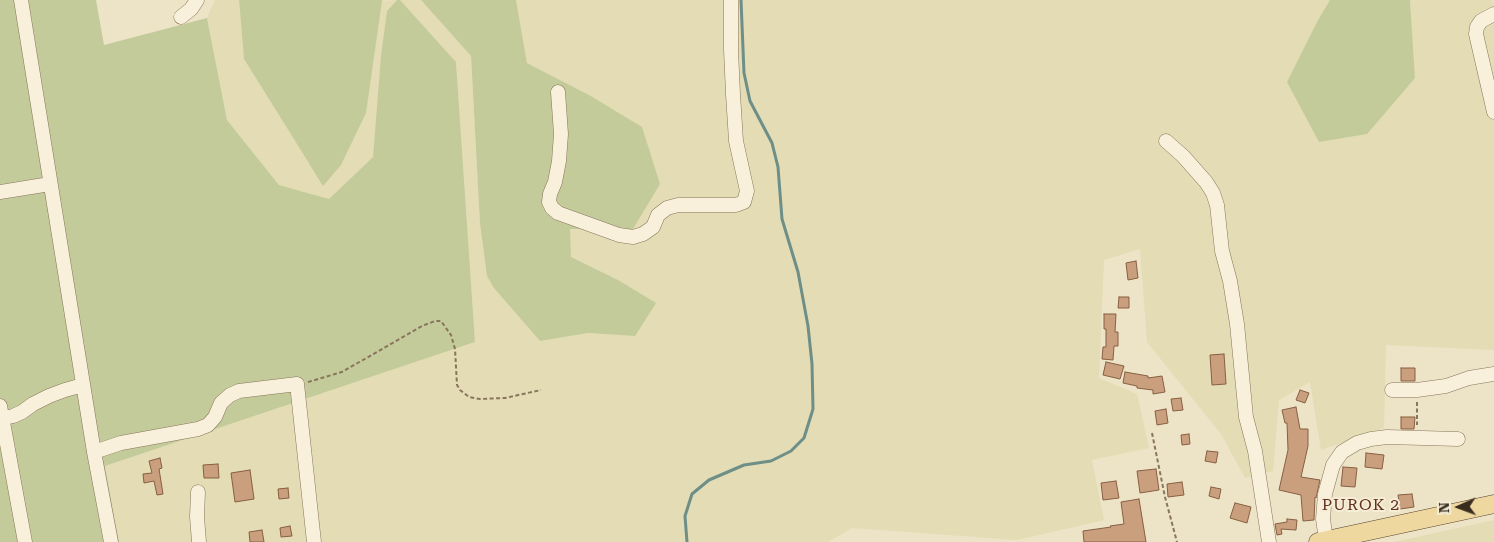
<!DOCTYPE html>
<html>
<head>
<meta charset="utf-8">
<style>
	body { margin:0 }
	#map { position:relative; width:1494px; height:542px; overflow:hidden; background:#ede3c6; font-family:"Roboto Serif",serif }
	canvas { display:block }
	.north { position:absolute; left:1434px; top:482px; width:50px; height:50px; -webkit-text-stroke:4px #f5edd6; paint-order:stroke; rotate:268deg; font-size:14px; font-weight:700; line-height:20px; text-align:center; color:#392d20 }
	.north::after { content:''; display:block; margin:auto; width:18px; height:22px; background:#392d20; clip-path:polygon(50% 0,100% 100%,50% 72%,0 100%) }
</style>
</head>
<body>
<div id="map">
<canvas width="1494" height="542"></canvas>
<div class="north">N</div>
</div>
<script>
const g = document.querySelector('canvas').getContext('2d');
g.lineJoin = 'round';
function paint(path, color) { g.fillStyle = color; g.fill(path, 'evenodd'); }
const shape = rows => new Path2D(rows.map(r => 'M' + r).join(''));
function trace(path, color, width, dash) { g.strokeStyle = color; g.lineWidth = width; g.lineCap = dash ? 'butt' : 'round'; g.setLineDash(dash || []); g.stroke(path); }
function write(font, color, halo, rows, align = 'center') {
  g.font = font + ' "Roboto Serif",serif'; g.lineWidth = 4; g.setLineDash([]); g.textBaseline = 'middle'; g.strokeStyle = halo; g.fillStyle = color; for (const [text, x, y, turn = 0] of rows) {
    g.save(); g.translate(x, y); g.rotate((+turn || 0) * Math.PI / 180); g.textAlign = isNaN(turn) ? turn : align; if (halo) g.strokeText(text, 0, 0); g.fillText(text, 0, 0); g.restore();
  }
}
paint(shape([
	[215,0,239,0,244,59,309,164,382,1,397,0,387,11,381,55,373,157,329,199,279,185,227,120,207,18],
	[400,0,421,0,471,56,480,224,487,276,540,341,588,333,635,336,618,280,570,257,570,229,633,229,589,95,527,63,516,0,1330,0,1318,20,1415,78,1410,0,1492,0,1494,5,1494,350,1386,345,1384,428,1321,450,1310,382,1279,400,1273,471,1245,478,1221,434,1147,342,1140,249,1104,260,1099,378,1137,394,1149,448,1092,460,1104,520,1017,540,852,528,828,542,119,542,105,466,475,342,456,62],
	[1494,520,1494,542,1394,542]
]), '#e3dcb4');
paint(shape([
	[0,0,96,0,104,45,207,18,227,120,279,185,329,199,373,157,381,55,387,11,397,0,400,0,456,62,475,342,105,466,119,542,0,542],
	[239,0,383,0,382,1,366,113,341,165,323,186,244,59],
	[421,0,516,0,527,63,589,95,642,127,660,184,633,229,570,229,571,257,618,280,656,303,635,336,588,333,540,341,494,288,487,276,480,224,471,56],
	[1330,0,1410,0,1415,78,1367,134,1319,142,1287,82,1318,20]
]), '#c4cb9a');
trace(shape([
	[687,542,685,516,692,494,709,480,744,465,771,461,791,451,804,438,813,409,812,364,808,326,798,272,782,219,778,167,772,143,750,101,744,73,741,0]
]), '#6e8f88', 3);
const building = shape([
	[1136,261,1138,278,1128,280,1126,263,1136,261],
	[1119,297,1129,297,1129,308,1118,308,1119,297],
	[1104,314,1116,314,1115,332,1118,332,1118,346,1114,346,1113,360,1102,359,1103,347,1106,347,1106,329,1104,329,1104,314],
	[1224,354,1226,384,1212,385,1210,355,1224,354],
	[1106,362,1124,366,1120,379,1103,375,1106,362],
	[1401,368,1415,368,1415,381,1401,381,1401,368],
	[1125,372,1148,376,1148,378,1162,376,1165,392,1153,394,1153,390,1137,388,1137,386,1123,383,1125,372],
	[1300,390,1309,393,1305,403,1296,400,1300,390],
	[1181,398,1183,410,1173,411,1171,399,1181,398],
	[1296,407,1300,429,1308,429,1308,446,1301,477,1320,480,1316,498,1315,497,1314,520,1303,521,1301,495,1279,490,1288,450,1287,423,1285,423,1282,410,1296,407],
	[1166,409,1168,423,1157,425,1155,411,1166,409],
	[1401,417,1415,417,1414,429,1401,429,1401,417],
	[1189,434,1190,444,1182,445,1181,435,1189,434],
	[1207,451,1218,452,1216,463,1205,461,1207,451],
	[1366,453,1384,455,1382,469,1365,467,1366,453],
	[160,458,162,468,159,469,163,494,157,495,154,481,144,483,143,474,152,473,149,461,160,458],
	[218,464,219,478,204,478,203,465,218,464],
	[1343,467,1357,468,1355,487,1341,486,1343,467],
	[1156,469,1159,490,1140,493,1137,471,1156,469],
	[250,470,254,499,235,502,231,473,250,470],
	[1116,481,1119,498,1103,500,1101,483,1116,481],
	[1182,482,1184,495,1168,497,1167,484,1182,482],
	[1211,487,1221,489,1219,499,1209,496,1211,487],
	[288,488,289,498,279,499,278,489,288,488],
	[1412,494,1414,507,1400,509,1398,495,1412,494],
	[1139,499,1146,542,1084,542,1083,531,1111,527,1110,526,1124,524,1121,502,1139,499],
	[1235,503,1251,507,1247,523,1230,518,1235,503],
	[1287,519,1297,520,1296,530,1281,529,1282,534,1277,535,1275,524,1287,522,1287,519],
	[290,526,292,536,281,537,280,528,290,526],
	[262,530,264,542,250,542,249,532,262,530]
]);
paint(building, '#ca9f7d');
trace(building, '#875f43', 1);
const minor = shape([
	[21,0,94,452,111,542],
	[1494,14,1481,21,1477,27,1476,34,1494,112],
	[181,17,191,9,197,0],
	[558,92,561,134,559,161,555,182,550,194,549,202,552,208,558,213,619,235,633,237,643,234,653,227,658,215,667,208,678,205,736,205,744,202,747,191,736,141,733,94,731,50,731,0],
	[1166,141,1183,156,1206,182,1213,193,1217,205,1222,251,1230,281,1237,324,1246,417,1255,451,1269,542],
	[0,192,50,184],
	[1392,390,1417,390,1446,386,1469,378,1494,374],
	[0,406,25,542],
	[0,419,13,416,22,412,33,404,49,396,65,390,83,385],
	[94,452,121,443,198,429,208,425,215,417,221,403,230,395,239,391,297,384,314,542],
	[198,492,197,517,199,542],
	[1326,540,1323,519,1325,494,1333,465,1342,452,1357,443,1371,439,1387,437,1458,439]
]);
const major = shape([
	[1318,542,1494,504]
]);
trace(minor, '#88755c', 15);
trace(major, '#564330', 19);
trace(shape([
	[308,382,342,372,422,326,435,321,441,321,451,335,455,349,457,385,460,390,469,397,480,399,505,398,541,390],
	[1417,402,1417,425],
	[1152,433,1165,497,1177,542]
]), '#88755c', 2, [4, 2.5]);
trace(minor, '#f8f0da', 14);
trace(major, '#efd8a0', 18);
g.letterSpacing = '1px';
write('16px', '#643020', '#f5edd6', [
	["PUROK 2",1361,505]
]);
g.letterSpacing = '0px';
</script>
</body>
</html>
